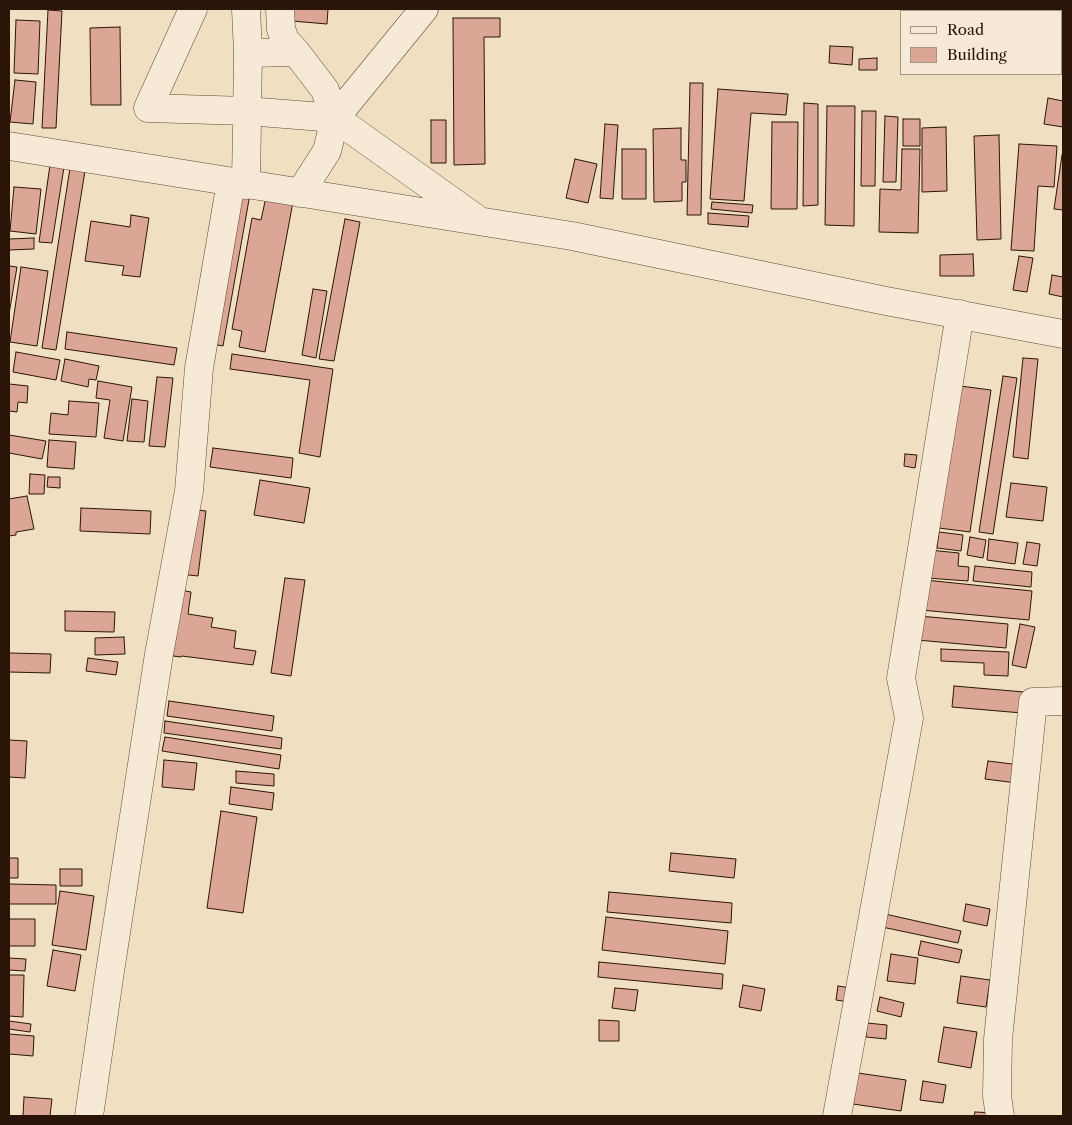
<!DOCTYPE html>
<html>
<head>
<meta charset="utf-8">
<style>
	body { margin:0 }
	#map { position:relative; width:1072px; height:1125px; overflow:hidden; background:#f1dfc1; font-family:"Libre Caslon Text",serif }
	canvas { display:block }
	.frame { position:absolute; inset:0; border:10px solid #2a1508; pointer-events:none }
	.legend { position:absolute; left:900px; top:10px; width:162px; height:65px; box-sizing:border-box; background:#f6ead7; border:1px solid #a49584; margin:0; padding:6px 9px; list-style:none; font-size:15px; color:#2a1508 }
	.legend li { display:flex; align-items:center; gap:10px; height:25px }
	.legend b { width:25px; border:1px solid #a49584 }
</style>
</head>
<body>
<div id="map">
<canvas width="1072" height="1125"></canvas>
<div class="frame"></div>
<ul class="legend">
<li><b style="height:6px;background:#f6ead7"></b>Road</li>
<li><b style="height:14px;background:#dca697"></b>Building</li>
</ul>
</div>
<script>
const g = document.querySelector('canvas').getContext('2d');
g.lineJoin = 'round';
function paint(path, color) { g.fillStyle = color; g.fill(path, 'evenodd'); }
const shape = rows => new Path2D(rows.map(r => 'M' + r).join(''));
function trace(path, color, width, dash) { g.strokeStyle = color; g.lineWidth = width; g.lineCap = dash ? 'butt' : 'round'; g.setLineDash(dash || []); g.stroke(path); }
const building = shape([
	[293,9,328,9,327,24,292,21,293,9],
	[48,10,62,11,56,128,42,128,48,10],
	[453,18,500,18,500,37,484,37,485,164,454,165,453,18],
	[16,20,40,21,38,74,14,73,16,20],
	[120,27,121,105,91,105,90,28,120,27],
	[830,46,853,47,852,65,829,63,830,46],
	[877,58,877,70,859,70,859,59,877,58],
	[15,80,36,82,33,124,10,122,15,80],
	[690,83,703,83,701,215,687,215,690,83],
	[718,89,788,94,786,115,751,113,744,201,710,199,718,89],
	[1048,98,1063,101,1063,127,1044,124,1048,98],
	[804,103,818,104,818,205,803,206,804,103],
	[827,106,855,106,854,226,825,225,827,106],
	[862,111,876,111,875,186,861,186,862,111],
	[885,116,898,117,896,182,883,182,885,116],
	[903,119,920,119,920,146,903,146,903,119],
	[431,120,446,120,446,163,431,163,431,120],
	[772,122,798,122,797,209,771,209,772,122],
	[605,124,618,125,613,199,600,198,605,124],
	[946,127,947,191,922,192,922,128,946,127],
	[681,128,681,160,686,160,686,182,682,182,682,201,654,202,653,129,681,128],
	[999,135,1001,239,977,240,974,136,999,135],
	[1019,144,1057,146,1054,187,1038,186,1034,251,1011,250,1019,144],
	[622,149,646,149,646,199,622,199,622,149],
	[902,149,920,149,918,233,879,232,880,189,901,190,902,149],
	[1062,155,1063,155,1063,210,1054,209,1062,155],
	[575,159,597,164,588,203,566,198,575,159],
	[50,165,64,167,52,243,39,242,50,165],
	[70,168,85,171,56,350,42,348,70,168],
	[14,187,41,189,36,234,10,231,14,187],
	[234,191,250,194,223,346,207,343,234,191],
	[266,197,293,202,265,352,239,347,242,331,232,329,252,218,261,220,266,197],
	[712,202,753,205,752,213,711,209,712,202],
	[708,213,749,216,748,227,708,224,708,213],
	[131,215,149,218,140,277,122,275,124,266,85,261,91,221,130,227,131,215],
	[345,219,360,222,334,361,319,359,345,219],
	[34,238,34,249,9,250,9,239,34,238],
	[973,254,974,276,940,276,940,255,973,254],
	[1019,256,1033,258,1027,292,1013,290,1019,256],
	[9,266,17,267,9,314,9,266],
	[21,267,48,271,37,346,10,342,21,267],
	[1052,275,1063,277,1063,297,1049,294,1052,275],
	[313,289,327,291,316,358,302,355,313,289],
	[67,332,177,348,174,365,65,349,67,332],
	[16,352,60,360,56,380,13,372,16,352],
	[232,354,333,369,320,457,299,453,310,380,230,369,232,354],
	[1023,358,1038,359,1028,459,1013,457,1023,358],
	[65,359,99,366,96,380,89,379,88,387,61,381,65,359],
	[1003,376,1017,378,993,534,979,532,1003,376],
	[157,377,173,378,165,447,149,446,157,377],
	[98,381,132,387,123,441,104,438,110,400,96,398,98,381],
	[9,384,28,386,27,403,18,402,17,412,9,411,9,384],
	[960,386,991,390,970,532,939,528,960,386],
	[132,399,148,401,144,442,127,441,132,399],
	[69,401,99,403,96,437,49,434,51,413,68,415,69,401],
	[9,435,46,441,42,459,9,453,9,435],
	[49,440,76,442,74,469,47,467,49,440],
	[213,448,293,458,291,478,210,467,213,448],
	[905,454,917,455,915,468,904,466,905,454],
	[30,474,45,475,44,494,29,494,30,474],
	[48,477,60,477,60,488,47,487,48,477],
	[260,480,310,488,304,523,254,515,260,480],
	[1011,483,1047,487,1043,521,1006,517,1011,483],
	[27,496,34,529,16,532,16,535,9,536,9,499,27,496],
	[81,508,151,511,150,534,80,531,81,508],
	[189,509,206,511,198,576,180,574,189,509],
	[939,532,963,535,961,551,937,548,939,532],
	[970,537,986,540,983,558,967,555,970,537],
	[989,539,1018,543,1015,564,987,560,989,539],
	[1027,542,1040,544,1037,566,1023,564,1027,542],
	[929,550,959,553,958,566,969,567,968,581,927,578,929,550],
	[975,566,1032,572,1031,587,973,581,975,566],
	[285,578,305,580,291,676,271,673,285,578],
	[925,580,1032,591,1029,620,921,610,925,580],
	[175,589,191,592,188,614,213,618,211,627,236,631,234,648,256,651,253,665,182,656,181,657,166,655,175,589],
	[65,611,115,612,114,632,65,631,65,611],
	[919,616,1008,624,1006,648,917,640,919,616],
	[1020,624,1035,627,1026,668,1012,665,1020,624],
	[124,637,125,654,95,655,95,638,124,637],
	[941,649,1009,652,1008,676,984,675,984,663,941,661,941,649],
	[9,653,51,654,50,673,9,672,9,653],
	[88,658,118,662,116,675,86,671,88,658],
	[954,686,1024,692,1022,713,952,707,954,686],
	[169,701,274,716,272,731,167,716,169,701],
	[165,721,282,738,281,749,164,733,165,721],
	[165,737,281,755,279,769,162,751,165,737],
	[9,740,27,741,25,778,9,777,9,740],
	[164,760,197,763,194,790,162,787,164,760],
	[988,761,1020,765,1017,783,985,779,988,761],
	[236,771,274,774,274,786,236,783,236,771],
	[231,787,274,793,272,810,229,804,231,787],
	[221,811,257,817,243,913,207,908,221,811],
	[671,853,736,859,734,878,669,871,671,853],
	[9,858,18,858,18,878,9,878,9,858],
	[60,869,82,869,82,886,60,886,60,869],
	[9,884,56,885,56,904,9,904,9,884],
	[60,891,94,896,86,950,52,945,60,891],
	[609,892,732,903,731,923,607,912,609,892],
	[966,904,990,909,987,926,963,921,966,904],
	[885,914,961,931,958,943,882,927,885,914],
	[606,917,728,931,725,964,602,950,606,917],
	[9,919,35,919,35,946,9,946,9,919],
	[921,941,962,950,959,963,918,955,921,941],
	[53,950,81,955,75,991,47,986,53,950],
	[891,954,918,958,915,984,887,981,891,954],
	[9,958,26,959,25,971,9,970,9,958],
	[599,962,723,974,722,989,598,977,599,962],
	[9,975,24,975,23,1017,9,1016,9,975],
	[961,976,990,980,986,1007,957,1003,961,976],
	[743,985,765,989,761,1011,739,1007,743,985],
	[838,986,851,988,849,1002,836,1000,838,986],
	[615,988,638,990,635,1011,612,1008,615,988],
	[880,997,904,1003,901,1017,877,1011,880,997],
	[599,1020,619,1021,619,1041,599,1041,599,1020],
	[9,1021,31,1024,30,1032,9,1029,9,1021],
	[867,1023,887,1025,886,1039,866,1037,867,1023],
	[944,1027,977,1032,971,1068,938,1062,944,1027],
	[9,1034,34,1036,33,1056,9,1054,9,1034],
	[858,1073,906,1080,901,1111,853,1104,858,1073],
	[923,1081,946,1085,943,1103,920,1100,923,1081],
	[24,1097,52,1099,50,1116,23,1116,24,1097],
	[975,1112,995,1113,995,1116,974,1116,975,1112]
]);
paint(building, '#dca697');
trace(building, '#2a1508', 1);
const street = shape([
	[193,9,148,108,247,111,335,118,474,217],
	[246,9,248,53,296,52],
	[280,9,281,29,285,40,296,52,325,90,335,118,327,151,300,193],
	[335,118,424,9],
	[9,146,572,236,886,301,1063,334],
	[246,185,248,53],
	[89,1116,109,978,159,654,189,491,199,368,231,182],
	[837,1116,909,718,901,678,960,314],
	[1000,1116,997,1096,998,1039,1033,702,1063,701]
]);
trace(street, '#5c4836', 29);
trace(street, '#f6ead7', 28);
</script>
</body>
</html>
